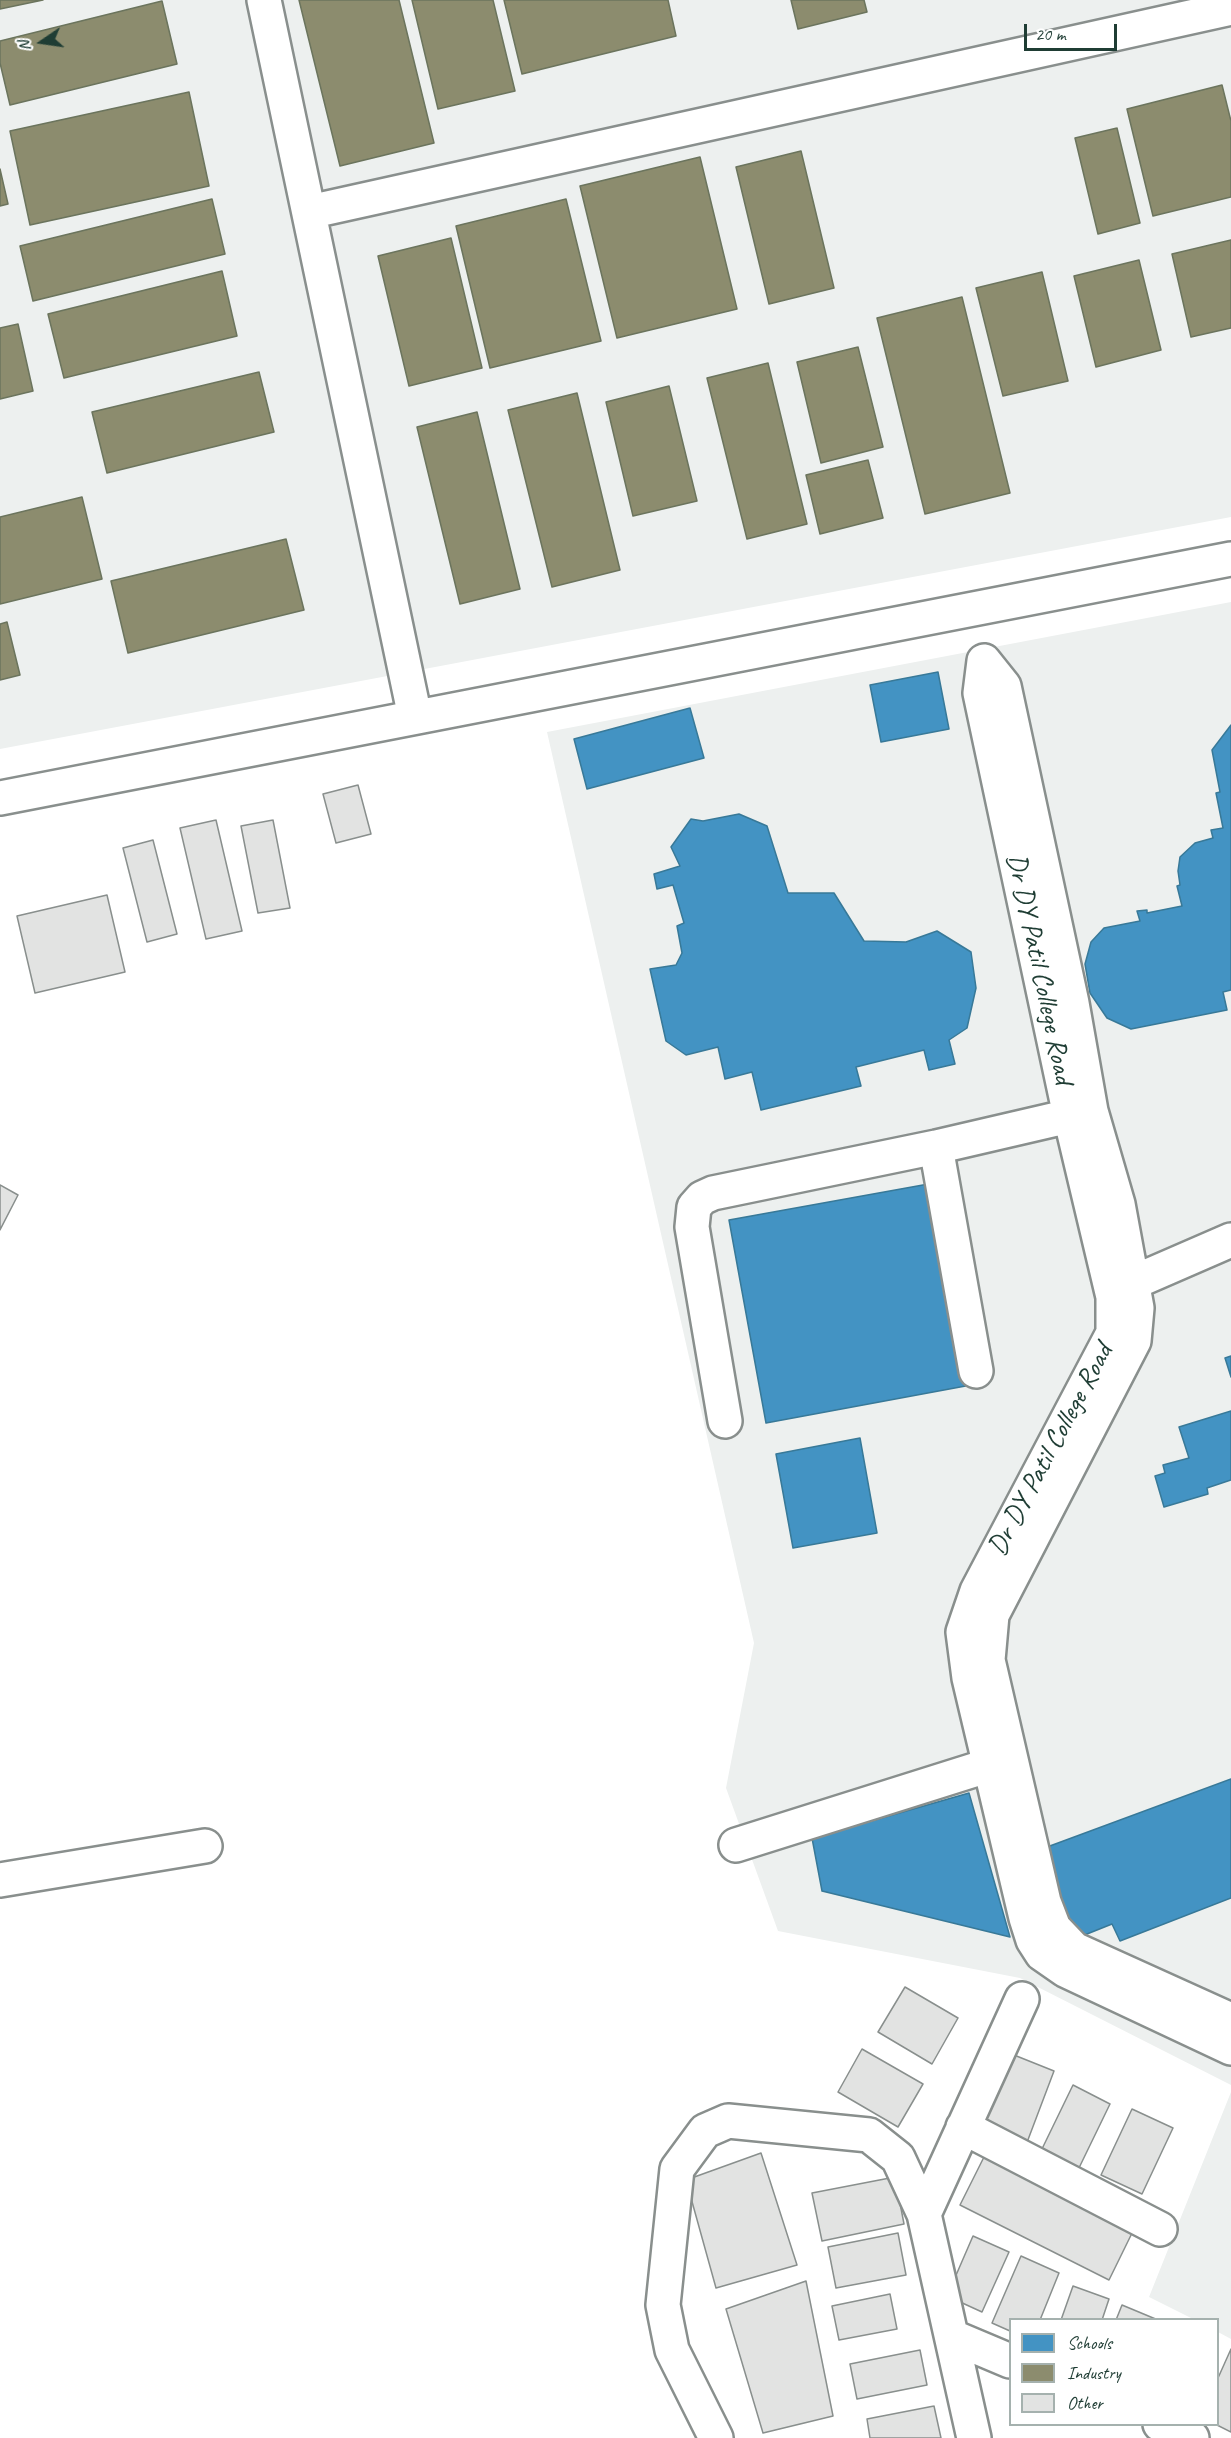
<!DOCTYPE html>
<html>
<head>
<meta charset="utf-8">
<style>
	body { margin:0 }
	#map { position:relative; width:1231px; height:2438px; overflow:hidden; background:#fff; font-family:Caveat,sans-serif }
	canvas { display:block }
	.legend { position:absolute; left:1009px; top:2318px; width:210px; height:108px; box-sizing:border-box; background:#fff; border:2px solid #a5b1ae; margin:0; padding:8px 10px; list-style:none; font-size:18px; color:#1f3d34 }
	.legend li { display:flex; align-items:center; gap:12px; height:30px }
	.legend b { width:30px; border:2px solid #a5b1ae }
	.north { position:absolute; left:12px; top:12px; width:60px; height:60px; -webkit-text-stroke:4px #fff; paint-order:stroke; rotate:257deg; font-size:16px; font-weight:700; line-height:24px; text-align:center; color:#1f3d34 }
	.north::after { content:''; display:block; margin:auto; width:21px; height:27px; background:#1f3d34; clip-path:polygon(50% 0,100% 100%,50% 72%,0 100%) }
	.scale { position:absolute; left:1024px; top:24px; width:93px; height:27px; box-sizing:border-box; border:3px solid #1f3d34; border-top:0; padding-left:8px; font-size:18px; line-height:21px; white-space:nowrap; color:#1f3d34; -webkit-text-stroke:4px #fff; paint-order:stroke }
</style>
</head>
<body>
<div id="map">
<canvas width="1231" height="2438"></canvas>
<ul class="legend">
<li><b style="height:16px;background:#4393c3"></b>Schools</li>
<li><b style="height:16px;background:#8c8c6e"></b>Industry</li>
<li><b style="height:16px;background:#e2e3e2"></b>Other</li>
</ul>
<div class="north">N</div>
<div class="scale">20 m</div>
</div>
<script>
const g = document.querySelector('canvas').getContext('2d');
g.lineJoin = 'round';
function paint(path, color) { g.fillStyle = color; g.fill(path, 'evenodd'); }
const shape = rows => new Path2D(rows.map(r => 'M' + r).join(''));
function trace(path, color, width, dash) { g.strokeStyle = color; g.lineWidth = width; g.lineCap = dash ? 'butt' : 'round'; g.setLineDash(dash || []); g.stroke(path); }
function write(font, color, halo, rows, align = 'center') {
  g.font = font + ' Caveat,sans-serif'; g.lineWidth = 6; g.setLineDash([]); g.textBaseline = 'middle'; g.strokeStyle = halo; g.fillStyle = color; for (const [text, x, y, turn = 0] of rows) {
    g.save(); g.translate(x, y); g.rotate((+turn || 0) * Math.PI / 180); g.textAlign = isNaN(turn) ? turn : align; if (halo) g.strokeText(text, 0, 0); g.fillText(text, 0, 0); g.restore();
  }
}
paint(shape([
	[0,0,1231,0,1231,517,0,749],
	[1231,602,1231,2085,1020,1978,778,1931,726,1788,754,1643,547,732],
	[1231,2092,1231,2339,1218,2332,1218,2320,1193,2319,1149,2297]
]), '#edf0ef');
const schools = shape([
	[938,672,949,729,881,742,870,685,938,672],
	[690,708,704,758,587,789,574,739,690,708],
	[1231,725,1231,990,1223,992,1227,1010,1131,1029,1107,1018,1090,993,1085,964,1091,942,1104,928,1140,921,1137,911,1147,910,1147,913,1182,906,1177,886,1180,885,1178,871,1180,857,1195,843,1213,838,1211,830,1223,828,1216,793,1220,792,1212,750,1231,725],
	[739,814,767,826,788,893,834,893,864,941,906,942,937,931,971,952,976,988,967,1028,949,1040,955,1064,929,1070,924,1050,856,1067,861,1086,761,1110,752,1072,725,1079,718,1047,686,1055,666,1041,650,969,676,965,682,953,677,926,684,923,673,885,657,889,654,874,680,866,671,847,691,819,703,821,739,814],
	[934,1183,971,1385,766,1423,729,1220,934,1183],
	[1231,1356,1231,1377,1225,1358,1231,1356],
	[1231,1411,1231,1480,1207,1488,1208,1494,1164,1507,1155,1476,1165,1473,1163,1465,1189,1458,1179,1427,1231,1411],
	[860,1438,877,1533,793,1548,776,1454,860,1438],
	[1231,1779,1231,1898,1120,1941,1112,1924,1072,1940,1039,1850,1231,1779],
	[969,1793,1010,1937,822,1891,812,1838,969,1793]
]);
paint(schools, '#4393c3');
trace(schools, '#387998', 1.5);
const industry = shape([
	[0,0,43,0,0,9,0,0],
	[299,0,399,0,434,143,340,166,299,0],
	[412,0,493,0,515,91,438,109,412,0],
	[504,0,668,0,676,36,522,74,504,0],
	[791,0,864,0,867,12,798,29,791,0],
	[162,1,177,64,10,105,0,63,0,41,162,1],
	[1222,85,1231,121,1231,197,1153,216,1127,109,1222,85],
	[189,92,209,186,30,225,10,131,189,92],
	[1117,128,1140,223,1098,234,1075,138,1117,128],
	[801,151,834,288,769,304,736,167,801,151],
	[700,157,737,309,617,338,580,186,700,157],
	[0,169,8,204,0,206,0,169],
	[212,199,225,254,33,301,20,246,212,199],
	[566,199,601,341,490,368,456,226,566,199],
	[451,238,482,368,409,386,378,256,451,238],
	[1231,240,1231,328,1191,337,1172,254,1231,240],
	[1139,260,1161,350,1096,367,1074,276,1139,260],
	[222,271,237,336,64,378,48,314,222,271],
	[1042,272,1068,381,1003,396,976,288,1042,272],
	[962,297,1010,493,925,514,877,318,962,297],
	[18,324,33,391,0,399,0,328,18,324],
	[858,347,883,447,821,463,797,362,858,347],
	[768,363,807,524,747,539,707,378,768,363],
	[259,372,274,432,107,473,92,412,259,372],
	[669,386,697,501,633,516,606,402,669,386],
	[577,393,620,570,552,587,508,410,577,393],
	[477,412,520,589,460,604,417,427,477,412],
	[868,460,883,518,820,534,806,475,868,460],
	[82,497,102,579,0,604,0,517,82,497],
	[286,539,304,610,128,653,111,581,286,539],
	[7,622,20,675,0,680,0,624,7,622]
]);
paint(industry, '#8c8c6e');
trace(industry, '#6b745d', 1.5);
const building = shape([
	[358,785,371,834,336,843,323,794,358,785],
	[216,820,242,931,206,939,180,828,216,820],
	[273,820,290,908,258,913,241,826,273,820],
	[153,840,177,934,147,942,123,848,153,840],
	[107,895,125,972,35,993,17,916,107,895],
	[0,1185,18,1195,0,1230,0,1185],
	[905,1987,958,2018,932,2064,878,2032,905,1987],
	[862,2049,923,2084,898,2127,838,2092,862,2049],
	[1009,2053,1054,2071,1026,2145,981,2126,1009,2053],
	[1073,2085,1110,2104,1077,2172,1040,2153,1073,2085],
	[1132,2109,1173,2128,1142,2194,1101,2175,1132,2109],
	[761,2153,797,2265,716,2288,686,2180,761,2153],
	[986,2153,1135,2227,1109,2280,960,2205,986,2153],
	[895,2177,904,2224,822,2241,812,2193,895,2177],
	[898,2233,906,2275,836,2288,828,2247,898,2233],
	[973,2236,1009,2252,982,2312,947,2296,973,2236],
	[1021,2256,1059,2273,1040,2320,1010,2320,1010,2331,992,2323,1021,2256],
	[806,2281,833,2416,763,2433,726,2309,806,2281],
	[1073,2286,1109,2299,1102,2320,1061,2320,1073,2286],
	[890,2294,897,2329,839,2340,832,2306,890,2294],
	[1122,2305,1158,2320,1116,2320,1122,2305],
	[1231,2349,1231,2432,1215,2424,1218,2424,1218,2378,1231,2349],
	[920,2350,927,2385,857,2399,850,2364,920,2350],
	[934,2406,941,2438,870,2438,867,2419,934,2406]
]);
paint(building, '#e2e3e2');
trace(building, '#898f8d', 1.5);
const minor = shape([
	[264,0,415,717],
	[309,212,1231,8],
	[0,798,1231,559],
	[936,1147,976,1371],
	[1132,1283,1231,1240],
	[725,1421,692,1227,694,1207,702,1198,713,1193,936,1147,1091,1111],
	[736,1845,990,1765],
	[0,1880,205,1846],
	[1231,2020,1074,1949,1054,1928,1044,1902,988,1660,992,1615,1134,1341,1137,1308,1118,1204,1091,1111,1072,1003,1004,686,984,661,980,693,1070,1116,1113,1297,1113,1333,977,1591,963,1632,969,1678,1026,1918,1033,1940,1042,1954,1065,1970,1231,2048],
	[963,2127,1160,2229],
	[924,2214,1022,1999],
	[953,2337,1010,2361],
	[1160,2424,1192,2438],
	[716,2438,672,2350,663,2305,677,2169,705,2131,728,2121,869,2135,898,2158,924,2214,974,2438]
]);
trace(minor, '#898f8d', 38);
trace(minor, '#fff', 33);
write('28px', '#1f3d34', '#fff', [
	["Dr DY Patil College Road",1039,969,78],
	["Dr DY Patil College Road",1051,1450,-62]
]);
</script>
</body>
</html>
